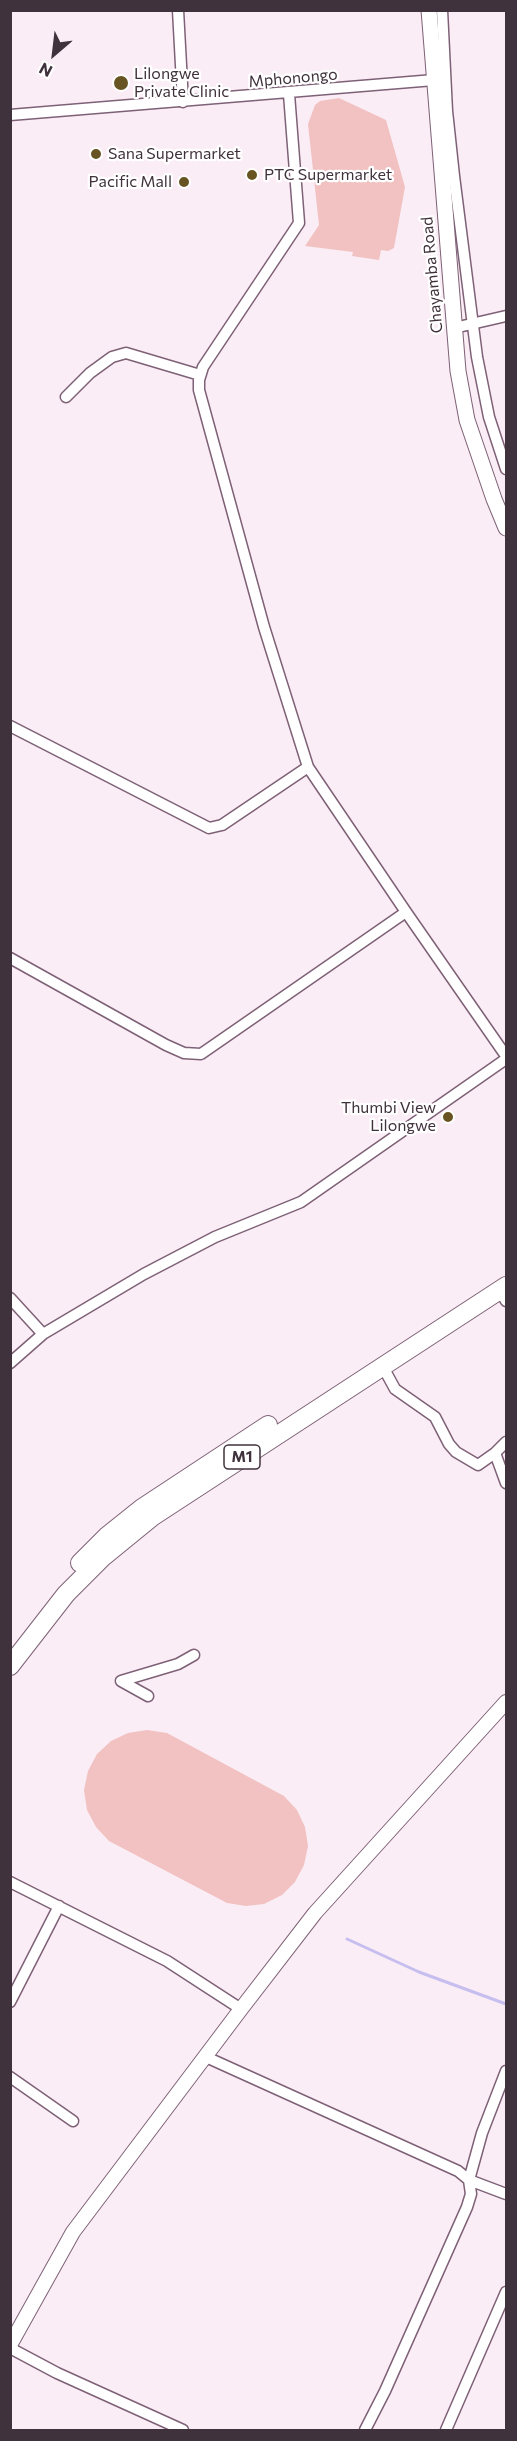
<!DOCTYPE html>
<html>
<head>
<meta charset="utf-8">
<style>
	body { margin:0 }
	#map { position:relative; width:517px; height:2441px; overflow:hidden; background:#fbedf6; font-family:Commissioner,sans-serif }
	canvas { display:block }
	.frame { position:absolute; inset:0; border:12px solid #40323c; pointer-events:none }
	.north { position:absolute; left:24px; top:24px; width:60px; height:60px; -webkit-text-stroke:4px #fff; paint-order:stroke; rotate:208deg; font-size:16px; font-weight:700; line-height:24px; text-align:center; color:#40323c }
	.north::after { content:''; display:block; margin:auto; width:21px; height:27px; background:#40323c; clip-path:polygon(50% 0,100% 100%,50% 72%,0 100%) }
</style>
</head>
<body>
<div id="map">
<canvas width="517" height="2441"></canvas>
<div class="frame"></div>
<div class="north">N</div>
</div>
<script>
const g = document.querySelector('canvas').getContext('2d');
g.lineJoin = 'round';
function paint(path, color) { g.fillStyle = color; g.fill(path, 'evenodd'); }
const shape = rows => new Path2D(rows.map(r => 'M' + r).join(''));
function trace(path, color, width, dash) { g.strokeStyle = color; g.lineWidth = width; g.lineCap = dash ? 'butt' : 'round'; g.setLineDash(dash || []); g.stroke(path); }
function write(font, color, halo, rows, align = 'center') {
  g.font = font + ' Commissioner,sans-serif'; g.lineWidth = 4.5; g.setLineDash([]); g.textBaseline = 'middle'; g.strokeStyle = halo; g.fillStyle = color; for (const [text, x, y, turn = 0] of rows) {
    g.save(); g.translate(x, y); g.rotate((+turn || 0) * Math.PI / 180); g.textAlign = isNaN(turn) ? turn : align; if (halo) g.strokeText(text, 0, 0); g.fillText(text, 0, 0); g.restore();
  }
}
paint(shape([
	[339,98,386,120,405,187,394,248,388,251,381,250,379,260,352,256,353,252,305,246,319,225,308,124,315,105,320,101],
	[147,1730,167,1733,284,1796,297,1810,305,1827,308,1846,304,1865,295,1882,282,1895,264,1904,246,1906,227,1903,109,1841,96,1827,87,1810,84,1790,88,1771,97,1754,111,1741,128,1733]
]), '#f1c2c1');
trace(shape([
	[347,1939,419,1972,506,2004]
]), '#c5beee', 3);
const minor = shape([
	[178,10,183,102],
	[442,10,447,111,454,176,477,357,489,417,506,469],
	[289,94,299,223,203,367,199,380,199,390,264,627,308,767,406,912,506,1056],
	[10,115,434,80],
	[454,328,506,316],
	[66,397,90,373,112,357,126,353,200,375],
	[10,726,209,828,222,825,308,767],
	[10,958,166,1045,184,1053,201,1054,406,912],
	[500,1291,506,1301],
	[10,1298,43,1334],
	[10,1363,43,1334,144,1274,215,1237,301,1202,506,1059],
	[383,1367,395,1389,435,1417,449,1444,456,1452,478,1465,495,1453],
	[506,1442,495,1453,506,1483],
	[148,1696,121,1681,178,1664,194,1655],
	[10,1882,167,1961,241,2009],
	[10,2002,59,1906],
	[206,2057,458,2171,469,2180,471,2194,467,2207,385,2391,365,2430],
	[506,2071,482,2133,469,2180,506,2194],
	[10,2077,73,2121],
	[10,2348,57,2373,183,2430],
	[446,2430,506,2292]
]);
const tertiary = shape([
	[10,2345,73,2232,241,2009,315,1913,506,1702]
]);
const secondary = shape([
	[429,10,458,371,467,420,494,499,506,528]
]);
const trunk = shape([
	[80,1563,107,1536,142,1508,268,1425],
	[10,1666,66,1594,103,1557,152,1517,506,1286]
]);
trace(minor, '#7e6176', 13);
trace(tertiary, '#7e6176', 16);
trace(secondary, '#7e6176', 17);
trace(trunk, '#7e6176', 20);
trace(minor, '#fff', 10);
trace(tertiary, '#fff', 14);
trace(secondary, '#fff', 15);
trace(trunk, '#fff', 18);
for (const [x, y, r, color] of [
	[121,83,8,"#685423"],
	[96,154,6,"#685423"],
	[252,175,6,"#685423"],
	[184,182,6,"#685423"],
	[448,1117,6,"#685423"]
]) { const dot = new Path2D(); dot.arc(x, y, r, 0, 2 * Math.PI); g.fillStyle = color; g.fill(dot); trace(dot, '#fff', 2); }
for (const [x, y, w] of [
	[242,1457,36]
]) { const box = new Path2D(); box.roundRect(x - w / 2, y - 12, w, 24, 4.5); g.fillStyle = '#fff'; g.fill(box); trace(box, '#40323c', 1.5); }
write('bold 15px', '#40323c', null, [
	["M1",242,1457]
]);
write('16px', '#40323c', '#fff', [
	["Lilongwe",134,74],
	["Private Clinic",134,92],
	["Sana Supermarket",108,154],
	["PTC Supermarket",264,175],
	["Pacific Mall",172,182,"right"],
	["Thumbi View",436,1108,"right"],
	["Lilongwe",436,1126,"right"]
], 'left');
write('16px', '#40323c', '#fff', [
	["Mphonongo",293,78,-5],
	["Chayamba Road",432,275,-95]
]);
</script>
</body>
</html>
